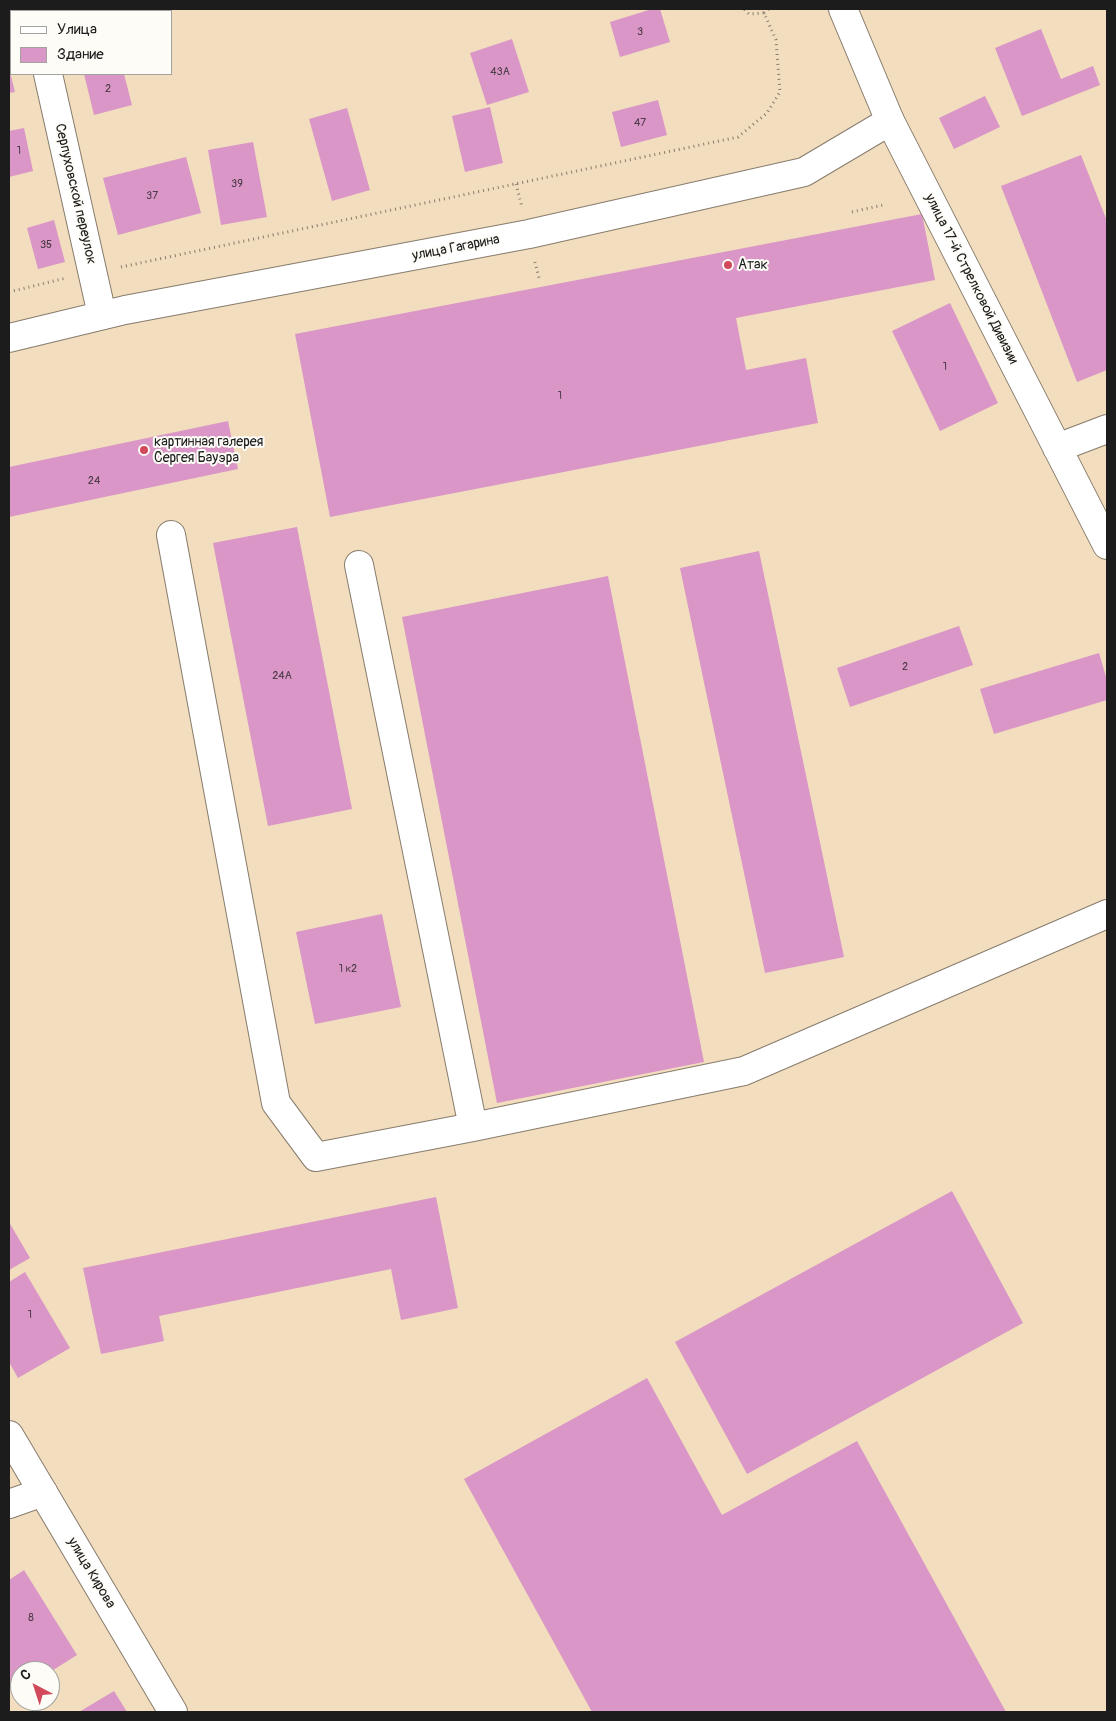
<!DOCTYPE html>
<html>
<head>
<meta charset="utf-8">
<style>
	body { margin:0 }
	#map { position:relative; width:1116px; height:1721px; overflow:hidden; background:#f2ddbe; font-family:Pangolin,sans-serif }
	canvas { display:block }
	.frame { position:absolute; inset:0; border:10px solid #1c1c1c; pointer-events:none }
	.legend { position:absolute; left:10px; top:10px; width:162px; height:65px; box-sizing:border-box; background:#fdfcf7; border:1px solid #a3a29f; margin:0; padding:6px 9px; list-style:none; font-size:15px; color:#1c1c1c }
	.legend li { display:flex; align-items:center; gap:10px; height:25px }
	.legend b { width:25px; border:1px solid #a3a29f }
	.north { position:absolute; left:10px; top:1661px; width:50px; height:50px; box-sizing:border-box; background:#fdfcf7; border:1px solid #a3a29f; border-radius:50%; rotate:320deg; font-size:14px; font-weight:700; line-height:20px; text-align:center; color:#1c1c1c }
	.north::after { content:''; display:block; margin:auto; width:18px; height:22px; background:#d1495b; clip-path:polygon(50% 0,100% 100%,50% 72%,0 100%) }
</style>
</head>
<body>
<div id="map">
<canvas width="1116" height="1721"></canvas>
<div class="frame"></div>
<ul class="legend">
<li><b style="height:6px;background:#fff"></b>Улица</li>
<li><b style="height:14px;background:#d996c6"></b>Здание</li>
</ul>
<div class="north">С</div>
</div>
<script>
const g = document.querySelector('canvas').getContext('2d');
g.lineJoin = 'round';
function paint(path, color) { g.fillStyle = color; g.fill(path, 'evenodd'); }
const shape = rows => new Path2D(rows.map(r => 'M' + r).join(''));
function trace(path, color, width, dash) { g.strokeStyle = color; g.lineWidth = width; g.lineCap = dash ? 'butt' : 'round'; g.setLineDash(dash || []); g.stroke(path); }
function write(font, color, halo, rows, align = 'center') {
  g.font = font + ' Pangolin,sans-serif'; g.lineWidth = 4; g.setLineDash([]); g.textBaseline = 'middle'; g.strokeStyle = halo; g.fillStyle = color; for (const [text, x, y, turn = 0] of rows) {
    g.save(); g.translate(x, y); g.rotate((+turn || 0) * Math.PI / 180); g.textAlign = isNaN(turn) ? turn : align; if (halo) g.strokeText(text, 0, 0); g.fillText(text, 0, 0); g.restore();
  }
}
paint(shape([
	[652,9,660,9,670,42,620,57,610,22],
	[1041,29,1061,79,1093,66,1100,85,1022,116,995,48],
	[512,39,529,92,487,105,470,53],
	[9,68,15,92,9,93],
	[84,74,124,74,132,105,94,115],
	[985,96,1000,127,954,149,939,118],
	[658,100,667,135,621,147,612,112],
	[490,107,503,163,465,172,452,116],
	[347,108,370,190,332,201,309,119],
	[24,128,33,171,9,177,9,131],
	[253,142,267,217,221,225,208,150],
	[1081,155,1107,221,1107,370,1077,382,1001,186],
	[186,157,201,213,118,235,103,178],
	[922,214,935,280,736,318,746,370,806,358,818,423,330,517,295,334],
	[54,220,65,262,38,269,27,228],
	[950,303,998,403,940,431,892,331],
	[228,421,238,469,9,517,9,467],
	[297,527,352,809,268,826,213,543],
	[759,551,844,957,765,973,680,568],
	[608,576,704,1062,497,1103,402,617],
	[959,626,973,665,850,707,837,668],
	[1099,653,1107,680,1107,700,994,734,980,689],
	[382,914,401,1007,315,1024,296,932],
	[952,1191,1023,1323,747,1474,675,1342],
	[436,1197,458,1308,401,1320,391,1269,159,1316,164,1341,101,1354,83,1268],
	[9,1222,30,1258,9,1270],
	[25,1272,70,1348,18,1378,9,1362,9,1282],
	[647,1378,722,1515,857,1441,1006,1712,592,1712,464,1479],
	[24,1570,77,1655,50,1672,50,1671,20,1671,20,1691,16,1694,9,1682,9,1580],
	[114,1691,127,1712,79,1712]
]), '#d996c6');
const minor = shape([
	[33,9,34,11],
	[48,74,102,315],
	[890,121,1107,545],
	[1057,448,1107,429],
	[171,535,276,1103,316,1157,473,1127,744,1071,1107,914],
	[359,565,473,1127],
	[9,1504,43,1492]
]);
const major = shape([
	[9,338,125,310,529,234,804,172,890,121,843,9],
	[9,1435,173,1712]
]);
trace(minor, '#877c6d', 30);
trace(major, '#877c6d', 30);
trace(shape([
	[764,13,769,9],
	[516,184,522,207],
	[852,212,883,205],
	[535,262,539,278],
	[121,267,738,137,767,113,780,92,776,40,764,13,749,14,744,9],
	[9,292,66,278]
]), '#877c6d', 3, [1, 4]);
trace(minor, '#fff', 28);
trace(major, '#fff', 28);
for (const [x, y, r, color] of [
	[728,265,5,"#d1495b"],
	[144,450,5,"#d1495b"]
]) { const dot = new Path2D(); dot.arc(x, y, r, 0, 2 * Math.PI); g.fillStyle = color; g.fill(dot); trace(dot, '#fdfcf7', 2); }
write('11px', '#4b3a46', null, [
	["3",640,32],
	["43А",500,72],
	["2",108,89],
	["47",640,123],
	["1",19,151],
	["39",237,184],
	["37",152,196],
	["35",46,245],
	["1",945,367],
	["1",560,396],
	["24",94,481],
	["2",905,667],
	["24А",282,676],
	["1 к2",348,969],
	["1",30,1315],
	["8",31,1618]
]);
write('14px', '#1c1c1c', '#fdfcf7', [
	["Серпуховской переулок",75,194,77],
	["улица Гагарина",456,248,-11],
	["улица 17-й Стрелковой Дивизии",971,279,63],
	["улица Кирова",91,1573,59]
]);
write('14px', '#1c1c1c', '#fdfcf7', [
	["Атак",738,265],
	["картинная галерея",154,442],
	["Сергея Бауэра",154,458]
], 'left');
</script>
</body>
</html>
